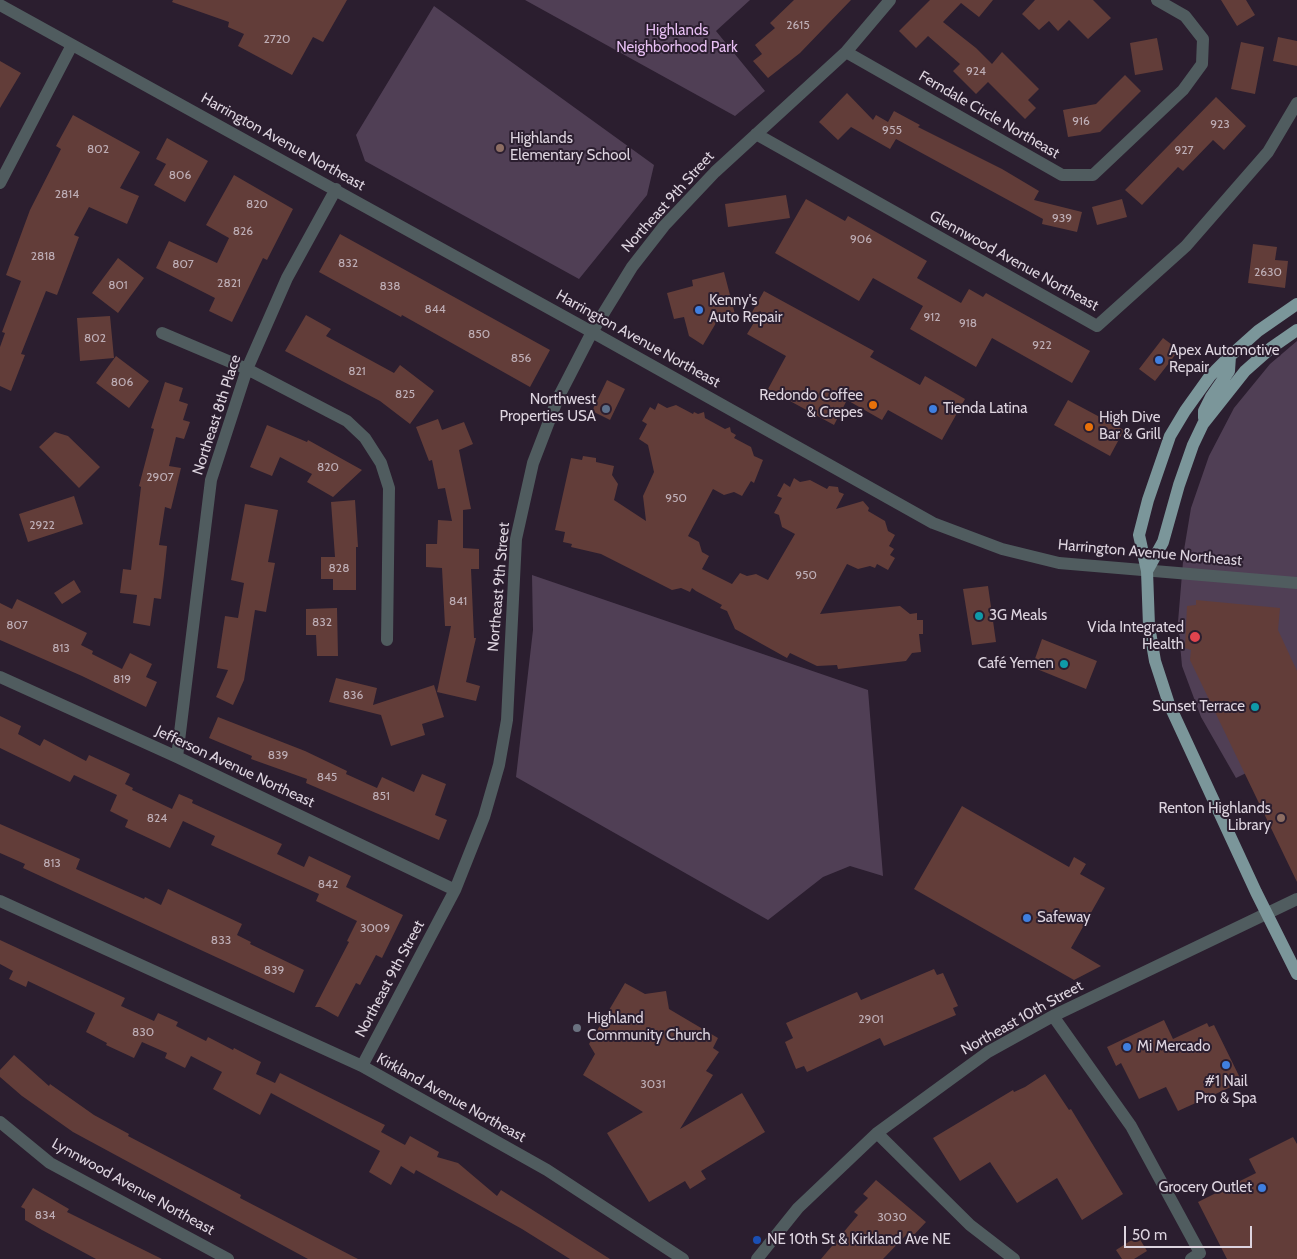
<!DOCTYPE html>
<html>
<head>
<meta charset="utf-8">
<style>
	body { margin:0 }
	#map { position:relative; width:1297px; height:1259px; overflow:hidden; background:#2b1e2f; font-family:Cabin,sans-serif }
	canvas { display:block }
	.scale { position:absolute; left:1124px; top:1226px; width:128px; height:22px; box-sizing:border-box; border:2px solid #ddd4df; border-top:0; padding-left:6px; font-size:15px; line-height:18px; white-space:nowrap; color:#ddd4df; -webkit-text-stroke:4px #2b1e2f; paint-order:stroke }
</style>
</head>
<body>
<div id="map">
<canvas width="1297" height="1259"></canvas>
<div class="scale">50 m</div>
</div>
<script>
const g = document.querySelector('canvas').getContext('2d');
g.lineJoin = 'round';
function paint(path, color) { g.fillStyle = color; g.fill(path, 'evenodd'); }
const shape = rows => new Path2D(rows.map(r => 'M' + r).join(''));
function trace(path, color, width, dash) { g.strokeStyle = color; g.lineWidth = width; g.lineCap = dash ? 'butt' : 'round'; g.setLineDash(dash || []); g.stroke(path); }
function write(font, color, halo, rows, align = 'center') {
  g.font = font + ' Cabin,sans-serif'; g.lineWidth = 4; g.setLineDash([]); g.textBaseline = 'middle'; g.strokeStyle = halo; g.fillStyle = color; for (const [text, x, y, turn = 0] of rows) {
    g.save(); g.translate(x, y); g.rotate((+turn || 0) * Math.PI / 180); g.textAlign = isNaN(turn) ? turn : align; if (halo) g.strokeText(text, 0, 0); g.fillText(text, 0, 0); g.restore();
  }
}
paint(shape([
	[525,0,750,0,716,31,765,91,735,116],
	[434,6,654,165,647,195,579,279,365,161,356,135],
	[1297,341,1297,748,1236,778,1201,717,1182,666,1178,622,1184,550,1191,508,1209,456,1234,408,1270,364],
	[532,575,868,690,883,876,850,866,823,877,768,920,516,777,533,630]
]), '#503f55');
paint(shape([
	[173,0,347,0,323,42,313,37,292,75,238,46,244,34,228,27,229,22,172,2],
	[794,0,851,0,800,53,768,78,753,61,762,54,755,45,775,28,770,23],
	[930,0,993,0,979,17,961,3,943,22,976,48,992,64,1002,52,1039,89,1028,100,1036,108,1025,119,988,82,976,94,953,71,960,64,928,36,916,48,899,31],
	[1035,0,1093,0,1111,18,1088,39,1069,20,1058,31,1049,21,1039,30,1022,14],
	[1221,0,1246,0,1255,15,1237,26],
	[1278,37,1297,41,1297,66,1273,61],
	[1157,38,1163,70,1135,75,1130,43],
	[1241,42,1264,47,1255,94,1231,89],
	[0,61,21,73,0,108],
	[1125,75,1141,91,1100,132,1068,137,1063,110,1096,104],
	[847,93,873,120,876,115,888,122,894,111,920,125,918,127,1002,169,1039,191,1034,200,1082,212,1077,232,1042,224,1043,219,896,139,890,149,851,127,838,140,819,122],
	[1216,97,1246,126,1224,150,1213,140,1183,171,1178,167,1142,205,1125,190],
	[73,115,140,152,120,188,139,196,127,224,89,207,74,235,79,237,57,295,46,291,21,354,25,355,11,391,0,386,0,347,5,333,2,332,21,281,6,275,30,210,61,149,56,146],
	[167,138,208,161,185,202,154,185,166,164,156,159],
	[234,175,293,209,267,260,263,258,232,322,209,311,215,298,156,268,169,241,217,263,229,238,206,225],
	[786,195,790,218,728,227,725,204],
	[806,199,845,221,848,216,927,261,917,278,961,303,969,289,983,297,986,293,1090,351,1072,383,992,338,976,367,910,329,923,306,873,278,859,301,775,253],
	[1122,199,1127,217,1097,225,1092,207],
	[340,234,550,350,530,387,402,315,401,317,319,272],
	[1253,244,1277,247,1275,260,1288,261,1285,288,1248,283],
	[118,258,144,278,118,313,92,293],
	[724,272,736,318,716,323,703,345,689,336,684,317,674,319,667,293,693,286,692,280],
	[764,291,874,351,870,357,920,385,925,376,965,399,942,440,888,410,882,420,847,400,834,425,768,389,786,356,747,334,761,311,751,314],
	[306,315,331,329,326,336,394,373,400,365,434,391,410,424,380,401,285,351],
	[110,316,114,358,80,361,77,318],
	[1163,338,1179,350,1155,381,1139,369],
	[116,356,149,381,129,408,96,383],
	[607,380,625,389,610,420,592,411],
	[165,382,183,388,179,401,188,404,183,420,190,422,184,439,176,437,169,466,181,468,171,509,165,507,159,545,167,546,164,575,161,599,154,598,150,626,133,623,137,595,120,593,123,569,131,570,141,487,139,486,154,429,151,428],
	[1068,400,1124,430,1110,456,1054,425],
	[658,403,667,408,676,405,693,414,694,412,698,414,704,412,705,418,725,429,730,427,731,432,736,435,734,438,751,447,754,456,763,460,754,483,751,481,742,496,734,492,724,495,713,489,688,536,699,542,702,552,709,556,702,569,732,584,740,573,747,576,756,574,768,580,795,534,782,527,779,515,774,513,782,498,777,496,784,483,790,487,794,478,800,482,810,480,827,489,829,486,838,487,839,492,844,494,836,509,863,501,869,508,868,511,885,521,888,531,895,535,889,546,894,549,890,555,895,558,888,570,877,564,875,568,870,566,858,569,847,564,820,614,900,606,910,614,917,613,917,620,923,620,923,634,919,634,921,652,912,653,906,661,838,669,837,665,817,666,790,653,787,658,735,629,727,611,720,608,722,605,696,591,692,588,690,592,681,588,672,590,601,554,571,547,572,544,563,542,565,532,555,530,571,458,582,460,583,456,596,458,596,462,614,466,612,475,618,484,614,500,646,521,643,496,654,472,648,445,639,439,647,424,642,421,650,407,655,410],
	[438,419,442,430,464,422,473,444,459,450,471,509,463,510,463,548,479,549,479,569,471,569,474,638,476,638,466,682,480,686,476,701,437,692,451,626,445,626,442,568,426,567,426,544,437,544,438,520,452,521,445,488,438,489,432,460,429,461,416,427],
	[267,425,307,442,308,440,362,470,333,497,307,482,312,474,280,457,272,476,250,467],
	[55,432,68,436,100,467,79,488,39,447],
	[74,496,83,524,28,542,19,514],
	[355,500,358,547,356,547,356,590,333,590,333,579,321,579,321,557,335,557,331,502],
	[245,504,278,510,268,562,275,563,266,612,255,610,244,680,233,705,216,697,228,670,217,668,225,616,238,618,244,583,231,580],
	[74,580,81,592,62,604,54,593],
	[988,586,996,642,972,645,963,589],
	[17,599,87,633,81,645,93,651,92,654,122,669,130,653,152,664,146,677,157,682,146,707,82,676,0,640,0,603,12,609],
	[1196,600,1280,608,1278,630,1297,671,1297,882,1190,660,1191,650,1185,648,1187,606,1196,605],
	[337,608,338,656,317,656,316,635,306,635,306,609],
	[1042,639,1097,661,1086,689,1032,667],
	[336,678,377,688,373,705,434,685,444,717,422,724,425,735,391,746,381,715,329,702],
	[0,716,21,726,18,734,40,746,44,739,86,761,89,755,130,774,125,784,133,788,132,790,172,809,179,794,193,800,192,803,282,844,277,854,304,867,309,856,351,876,346,887,403,915,382,958,376,955,360,985,356,983,338,1017,320,1007,315,1007,349,942,347,941,357,921,316,901,319,894,211,845,215,836,183,821,170,848,125,827,128,820,110,811,117,795,74,775,70,782,0,748],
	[218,717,305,751,347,771,346,774,377,788,382,777,414,792,422,774,446,784,435,815,447,820,439,840,306,783,307,779,251,759,252,756,209,738],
	[962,806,1069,867,1074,857,1086,864,1080,874,1105,888,1071,948,1101,966,1074,980,914,889],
	[0,824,80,859,76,869,144,899,145,897,161,905,168,889,242,924,237,935,251,942,250,944,304,970,294,993,23,868,25,864,0,853],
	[0,940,125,998,121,1006,154,1021,158,1013,178,1022,176,1026,206,1041,208,1037,233,1050,234,1048,261,1062,256,1074,275,1083,280,1073,385,1125,381,1132,405,1145,410,1136,439,1152,437,1157,458,1163,497,1196,501,1190,610,1259,570,1259,522,1229,416,1170,414,1174,401,1166,391,1185,369,1172,380,1151,271,1093,260,1115,213,1089,222,1072,191,1056,185,1068,165,1058,167,1053,142,1042,134,1058,106,1045,107,1043,86,1032,95,1013,28,981,26,987,9,979,13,971,0,964],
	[934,969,937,975,943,973,958,1006,953,1008,956,1015,884,1046,880,1038,807,1072,804,1066,796,1069,785,1042,793,1038,786,1023,857,992,861,1000],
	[625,983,645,994,666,991,669,1009,718,1038,713,1048,719,1052,706,1071,713,1075,680,1129,742,1093,765,1132,701,1171,706,1179,690,1189,685,1181,649,1202,607,1133,643,1112,583,1075,595,1054,589,1044],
	[1164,1020,1173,1039,1207,1023,1209,1027,1214,1025,1242,1082,1178,1111,1166,1087,1139,1099,1121,1063,1116,1066,1107,1047],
	[14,1055,49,1086,50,1084,94,1115,129,1134,128,1136,241,1195,240,1198,358,1259,308,1259,73,1132,22,1096,0,1077,0,1070],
	[1045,1074,1069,1110,1071,1109,1123,1194,1082,1220,1057,1178,1017,1203,990,1162,960,1181,933,1138,1013,1090,1014,1092,1025,1087],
	[1293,1137,1297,1144,1297,1259,1227,1259,1198,1202,1256,1173,1249,1159],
	[876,1180,926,1222,912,1237,908,1233,883,1259,821,1259,858,1215,854,1212,868,1198,863,1194],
	[33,1188,69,1209,67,1212,162,1259,96,1259,42,1230,25,1220,25,1209,21,1207],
	[1138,1236,1147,1251,1134,1259,1122,1259,1116,1250]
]), '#623d39');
trace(shape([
	[0,5,592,332,933,523,1002,549,1059,563,1297,583],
	[846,52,1062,175,1093,175,1183,90,1202,64,1203,39,1185,16,1157,0],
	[756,134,1097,326,1186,246,1268,152,1297,103],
	[0,183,72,45],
	[162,333,247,369,347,421,365,438,381,463,389,488,387,640],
	[0,677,177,757,455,890],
	[177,757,211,480,247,369,287,278,336,189],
	[0,901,362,1066,547,1170,683,1259],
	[1053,1016,1131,1126,1200,1253,1191,1259],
	[362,1066,455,890,484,817,499,765,507,720,516,539,533,463,558,398,592,332,632,267,664,226,715,172,846,52,890,0],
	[0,1122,50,1163,228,1259],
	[877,1133,970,1225,1014,1259],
	[757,1259,798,1208,877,1133,988,1052,1053,1016,1297,899]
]), '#505c5f', 12);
trace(shape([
	[1297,304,1258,331,1230,356,1210,376,1185,411,1170,436,1148,500,1139,535,1147,571,1149,626,1155,661,1169,704,1256,892,1297,974],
	[1204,418,1204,411,1211,397,1229,371,1230,356],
	[1147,571,1163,542,1179,485,1193,445,1203,424,1245,371,1271,348,1297,330]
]), '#7b969a', 12);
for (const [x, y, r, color] of [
	[500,148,5,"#8d6e63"],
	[699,310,5,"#3f7fe0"],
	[1159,360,5,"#3f7fe0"],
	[873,405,5,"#e8710a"],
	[606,409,5,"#5c6f8a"],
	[933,409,5,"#3f7fe0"],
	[1089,427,5,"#e8710a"],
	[979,616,5,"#0f9aa8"],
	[1195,637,6,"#e0444e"],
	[1064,664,5,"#0f9aa8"],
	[1255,707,5,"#0f9aa8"],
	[1281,818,5,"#8d6e63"],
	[1027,918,5,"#3f7fe0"],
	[577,1028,5,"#6b7280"],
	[1127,1047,5,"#3f7fe0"],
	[1226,1065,5,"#3f7fe0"],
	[1262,1188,5,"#3f7fe0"],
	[757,1240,5,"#1a4fb4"]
]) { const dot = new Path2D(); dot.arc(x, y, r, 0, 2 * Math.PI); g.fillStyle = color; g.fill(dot); trace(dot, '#2b1e2f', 2); }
write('12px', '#beaeb6', null, [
	["2615",798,25],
	["2720",277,39],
	["924",976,71],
	["916",1081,121],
	["923",1220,124],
	["955",892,130],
	["802",98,149],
	["927",1184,150],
	["806",180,175],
	["2814",67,194],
	["820",257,204],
	["939",1062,218],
	["826",243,231],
	["906",861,239],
	["2818",43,256],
	["832",348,263],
	["807",183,264],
	["2630",1268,272],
	["2821",229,283],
	["801",118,285],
	["838",390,286],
	["844",435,309],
	["912",932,317],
	["918",968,323],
	["850",479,334],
	["802",95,338],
	["922",1042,345],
	["856",521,358],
	["821",357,371],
	["806",122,382],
	["825",405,394],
	["820",328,467],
	["2907",160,477],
	["950",676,498],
	["2922",42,525],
	["828",339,568],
	["950",806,575],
	["841",458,601],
	["832",322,622],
	["807",17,625],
	["813",61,648],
	["819",122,679],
	["836",353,695],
	["839",278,755],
	["845",327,777],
	["851",381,796],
	["824",157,818],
	["813",52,863],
	["842",328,884],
	["3009",375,928],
	["833",221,940],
	["839",274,970],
	["2901",871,1019],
	["830",143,1032],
	["3031",653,1084],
	["834",45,1215],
	["3030",892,1217]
]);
write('15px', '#e7bff3', '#2b1e2f', [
	["Highlands",677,31],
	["Neighborhood Park",677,48]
]);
write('15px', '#ddd4df', '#2b1e2f', [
	["Ferndale Circle Northeast",989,115,30],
	["Harrington Avenue Northeast",283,142,29],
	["Northeast 9th Street",668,202,-48],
	["Glennwood Avenue Northeast",1014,261,29],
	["Harrington Avenue Northeast",638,339,29],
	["Northeast 8th Place",217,415,-72],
	["Harrington Avenue Northeast",1150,553,5],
	["Northeast 9th Street",499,587,-85],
	["Jefferson Avenue Northeast",235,767,25],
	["Northeast 9th Street",390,979,-62],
	["Northeast 10th Street",1022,1018,-29],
	["Kirkland Avenue Northeast",451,1098,29],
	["Lynnwood Avenue Northeast",133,1187,29]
]);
write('15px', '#ddd4df', '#2b1e2f', [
	["Highlands",510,139],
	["Elementary School",510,156],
	["Kenny's",709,301],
	["Auto Repair",709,318],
	["Apex Automotive",1169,351],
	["Repair",1169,368],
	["Redondo Coffee",863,396,"right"],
	["& Crepes",863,413,"right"],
	["Northwest",596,400,"right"],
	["Properties USA",596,417,"right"],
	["Tienda Latina",943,409],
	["High Dive",1099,418],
	["Bar & Grill",1099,435],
	["3G Meals",989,616],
	["Vida Integrated",1184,628,"right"],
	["Health",1184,645,"right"],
	["Café Yemen",1054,664,"right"],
	["Sunset Terrace",1245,707,"right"],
	["Renton Highlands",1271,809,"right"],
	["Library",1271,826,"right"],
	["Safeway",1037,918],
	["Highland",587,1019],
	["Community Church",587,1036],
	["Mi Mercado",1137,1047],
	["#1 Nail",1226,1082,"center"],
	["Pro & Spa",1226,1099,"center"],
	["Grocery Outlet",1252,1188,"right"],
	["NE 10th St & Kirkland Ave NE",767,1240]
], 'left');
</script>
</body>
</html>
